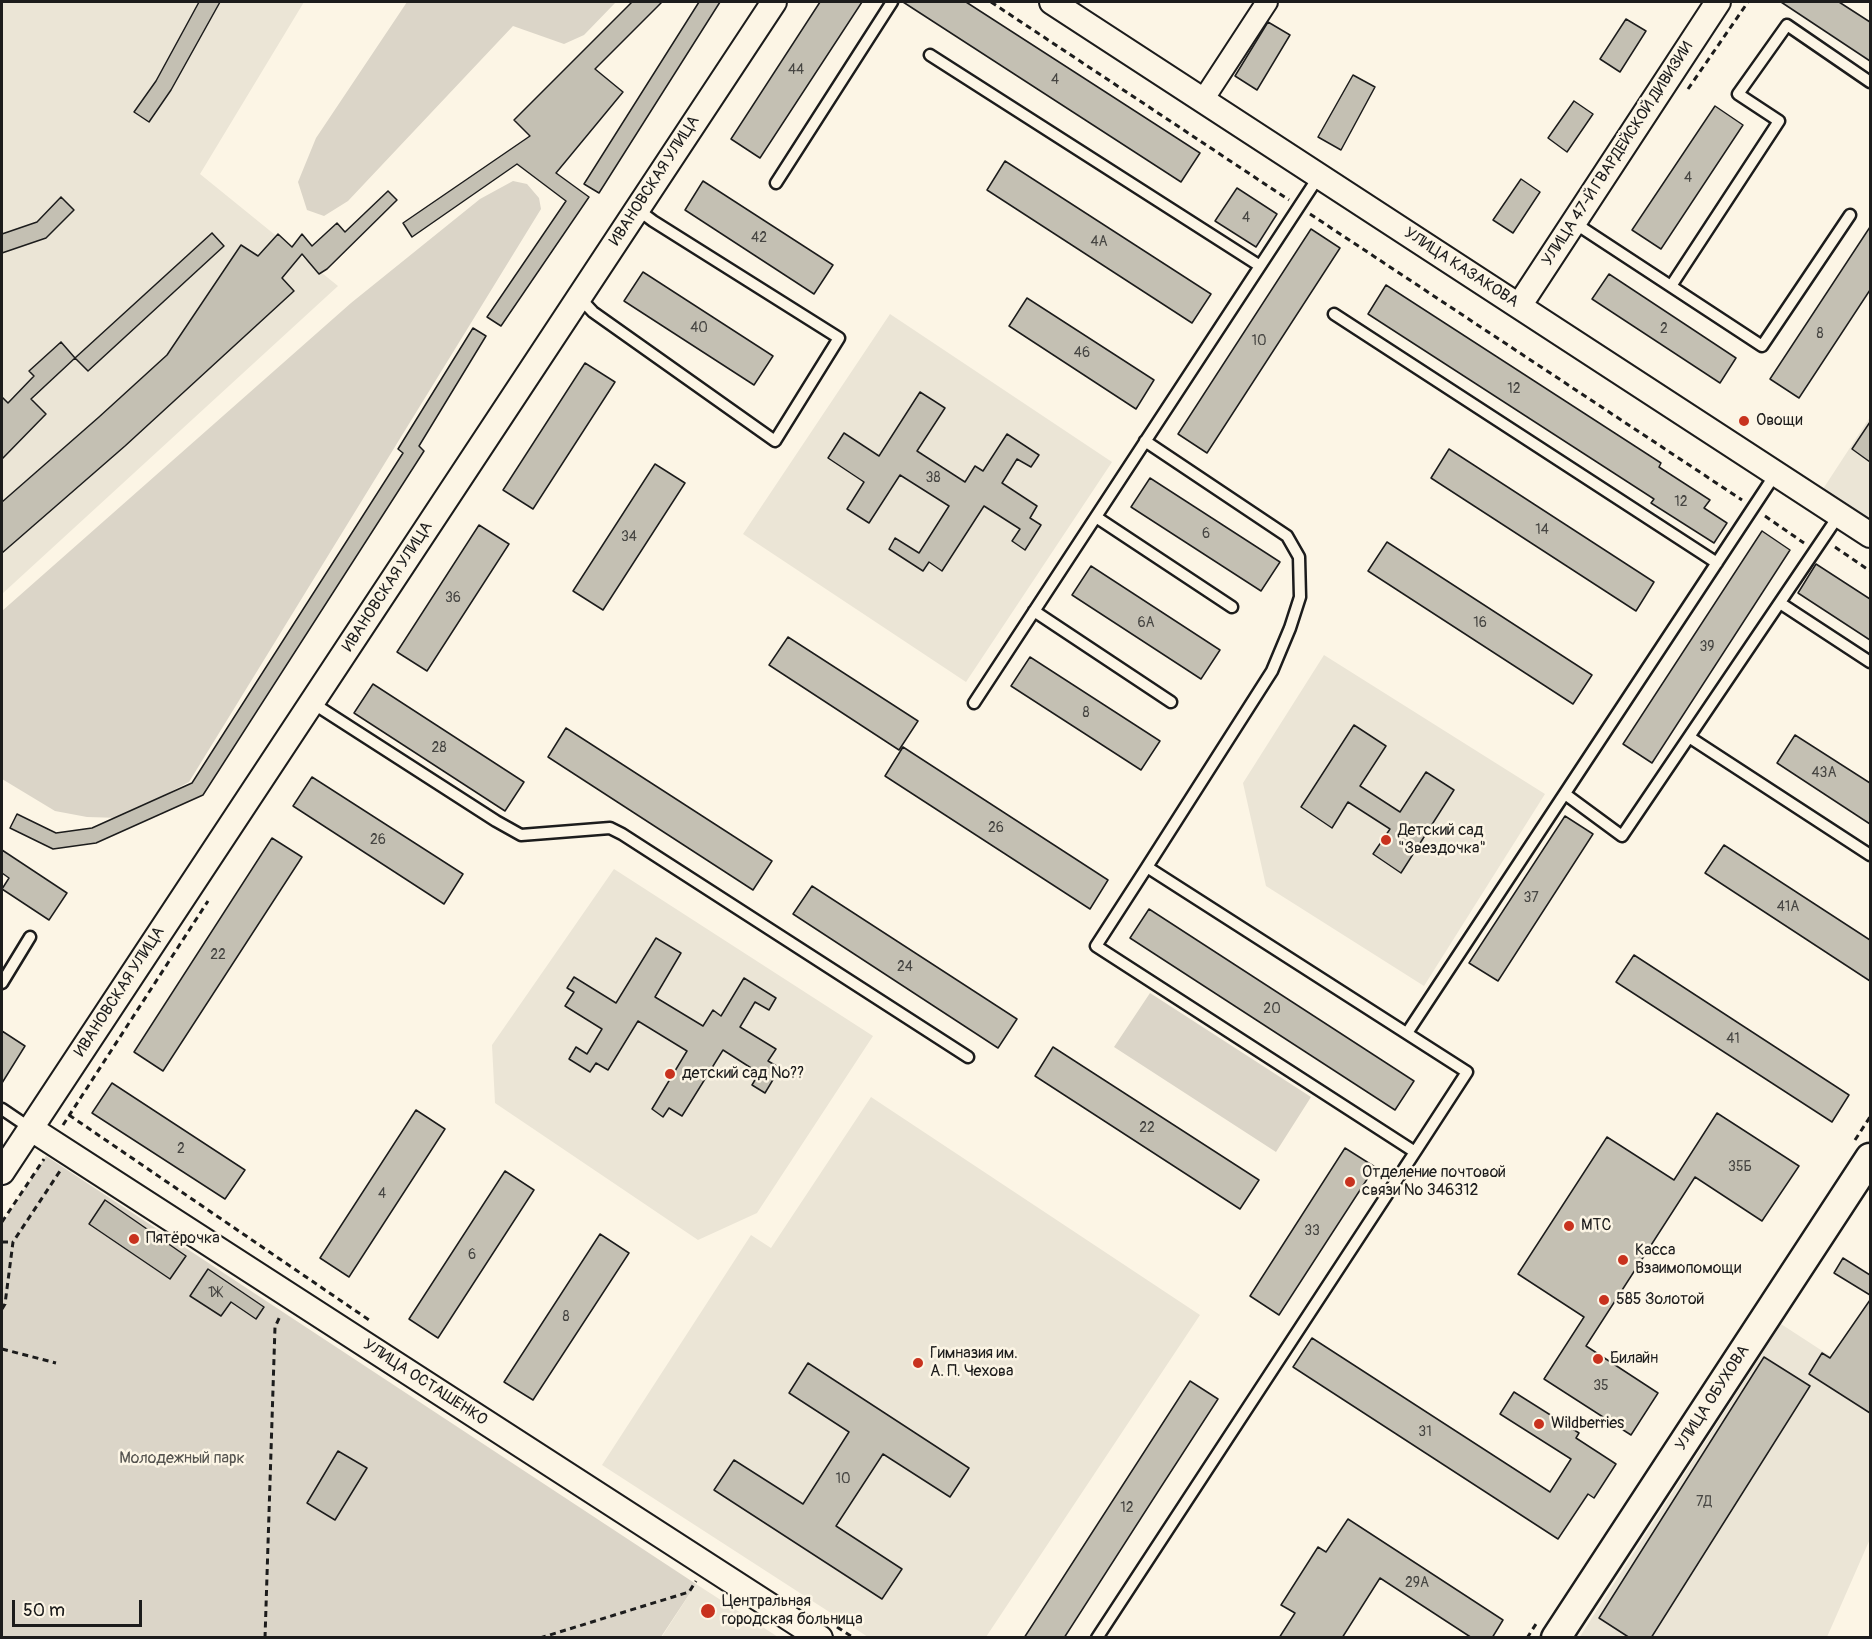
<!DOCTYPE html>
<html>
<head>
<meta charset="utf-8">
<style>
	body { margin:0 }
	#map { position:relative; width:1872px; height:1639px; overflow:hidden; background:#fcf5e5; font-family:Pangolin,sans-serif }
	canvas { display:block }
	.frame { position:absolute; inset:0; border:3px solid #1c1c1c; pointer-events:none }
	.scale { position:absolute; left:12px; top:1600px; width:130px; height:27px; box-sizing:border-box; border:3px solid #1c1c1c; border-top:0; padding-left:8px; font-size:18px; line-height:21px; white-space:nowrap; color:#1c1c1c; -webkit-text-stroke:4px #fcf5e5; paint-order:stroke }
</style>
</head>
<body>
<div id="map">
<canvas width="1872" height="1639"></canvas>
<div class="frame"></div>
<div class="scale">50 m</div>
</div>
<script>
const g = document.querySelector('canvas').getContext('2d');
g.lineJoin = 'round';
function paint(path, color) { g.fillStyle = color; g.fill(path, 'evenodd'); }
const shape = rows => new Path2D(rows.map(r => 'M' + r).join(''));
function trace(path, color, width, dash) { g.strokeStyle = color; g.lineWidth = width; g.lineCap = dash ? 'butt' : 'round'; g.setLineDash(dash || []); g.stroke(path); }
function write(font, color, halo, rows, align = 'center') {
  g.font = font + ' Pangolin,sans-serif'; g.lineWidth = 5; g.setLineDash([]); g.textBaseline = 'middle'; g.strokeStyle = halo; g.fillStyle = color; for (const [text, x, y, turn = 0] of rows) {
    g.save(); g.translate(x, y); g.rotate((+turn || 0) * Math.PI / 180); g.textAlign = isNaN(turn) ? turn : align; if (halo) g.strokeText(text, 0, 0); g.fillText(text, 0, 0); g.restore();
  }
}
paint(shape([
	[2,2,304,2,200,174,338,286,2,594],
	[890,314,1112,462,966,682,743,534],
	[1870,417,1870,522,1823,489],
	[1324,655,1545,794,1424,986,1266,886,1243,783],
	[614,869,873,1036,757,1213,698,1240,495,1103,492,1045],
	[871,1097,1200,1315,986,1637,868,1637,602,1465,751,1235,771,1248],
	[1781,1324,1870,1382,1870,1539,1827,1637,1579,1638],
	[696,1584,778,1637,661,1638]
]), '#ebe5d6');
paint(shape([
	[407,2,616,2,584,35,564,44,513,26,348,201,324,216,307,210,298,182,316,138],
	[513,181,527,184,539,198,541,209,189,782,121,818,87,817,55,811,2,779,2,611,351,303,480,199],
	[1150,993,1311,1097,1276,1152,1114,1047],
	[46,1156,696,1584,661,1637,2,1637,2,1225]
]), '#dbd5c8');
const building = shape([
	[199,2,220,2,171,90,149,122,134,112,156,81,199,2],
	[632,2,662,2,595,69,623,92,556,173,589,197,501,326,487,317,566,201,517,164,412,237,403,223,530,136,514,120,632,2],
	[699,2,720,2,599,193,584,184,699,2],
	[820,2,862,2,760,158,731,139,820,2],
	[903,2,966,2,1200,153,1181,182,903,2],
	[1781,2,1839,2,1870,22,1870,61,1781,2],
	[1626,19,1646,31,1620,72,1600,59,1626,19],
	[1268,22,1290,35,1257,90,1235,76,1268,22],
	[1353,75,1375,87,1341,150,1318,137,1353,75],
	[1574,101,1593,114,1567,152,1548,138,1574,101],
	[1715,106,1743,125,1661,249,1632,230,1715,106],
	[1005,161,1211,294,1192,323,987,190,1005,161],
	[1521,179,1540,192,1513,233,1493,220,1521,179],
	[703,181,833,265,814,294,685,210,703,181],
	[1237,188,1277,214,1256,247,1215,221,1237,188],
	[388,191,397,200,327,269,319,274,302,254,282,278,294,291,125,446,2,553,2,502,99,417,167,355,241,245,258,256,278,234,292,247,302,234,312,246,337,223,345,232,388,191],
	[61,197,74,210,46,238,2,253,2,234,37,222,61,197],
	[1870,227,1870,290,1799,398,1770,379,1870,227],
	[1311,229,1340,248,1207,453,1178,434,1311,229],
	[212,233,224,246,88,371,75,358,212,233],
	[643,272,773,356,754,385,624,301,643,272],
	[1609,274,1736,358,1720,383,1592,299,1609,274],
	[1386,285,1661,463,1659,467,1710,500,1704,508,1727,523,1714,543,1651,503,1654,499,1368,314,1386,285],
	[1027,298,1154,380,1136,409,1009,326,1027,298],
	[473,328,486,336,419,446,424,451,203,795,96,843,53,849,10,828,17,814,56,833,92,828,192,783,403,453,398,449,473,328],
	[61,342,75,358,31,399,46,414,2,459,2,397,8,403,34,376,29,371,61,342],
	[585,363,615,382,533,509,503,490,585,363],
	[920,392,945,408,917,451,965,482,975,466,983,471,1007,434,1039,455,1031,467,1017,459,1002,483,1037,506,1030,518,1041,525,1025,550,1012,541,1020,529,984,506,942,571,929,562,923,571,889,549,895,538,919,553,949,506,900,475,869,523,847,509,864,482,828,458,844,433,879,456,920,392],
	[1870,422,1870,462,1852,449,1870,422],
	[1449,449,1654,582,1636,611,1431,478,1449,449],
	[655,464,685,483,603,610,573,591,655,464],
	[1150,478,1280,562,1261,591,1131,507,1150,478],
	[479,525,509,544,427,671,397,652,479,525],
	[1762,531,1790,550,1652,763,1623,744,1762,531],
	[1387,542,1592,675,1573,704,1368,571,1387,542],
	[1816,564,1870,599,1870,640,1798,593,1816,564],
	[1091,566,1220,650,1201,679,1072,595,1091,566],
	[788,637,918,721,899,750,769,665,788,637],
	[1030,657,1160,741,1141,770,1011,686,1030,657],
	[373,684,524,782,505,811,354,713,373,684],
	[1354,725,1386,746,1360,786,1400,812,1426,772,1454,790,1401,873,1373,854,1390,829,1348,802,1332,828,1301,807,1354,725],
	[566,728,772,861,753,890,548,757,566,728],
	[1795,735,1870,783,1870,824,1777,763,1795,735],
	[903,747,1108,880,1090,909,885,776,903,747],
	[312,777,463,874,444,904,293,806,312,777],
	[1565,816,1593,834,1498,981,1469,963,1565,816],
	[272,838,302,857,163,1071,134,1052,272,838],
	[1724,845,1870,940,1870,981,1705,873,1724,845],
	[2,850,67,893,49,920,2,889,9,878,2,873,2,850],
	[812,886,1017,1019,998,1048,793,914,812,886],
	[1149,909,1414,1081,1395,1110,1130,938,1149,909],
	[656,938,681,953,655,997,703,1026,713,1010,721,1016,744,978,776,998,769,1010,755,1002,740,1027,776,1049,768,1061,780,1068,765,1093,752,1085,759,1073,723,1050,682,1116,669,1108,663,1117,652,1109,687,1051,638,1021,608,1070,596,1063,590,1072,569,1059,576,1047,587,1054,602,1029,565,1006,574,992,567,988,574,977,616,1003,656,938],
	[1634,955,1849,1095,1832,1122,1616,982,1634,955],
	[2,1031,25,1046,2,1083,2,1031],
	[1053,1047,1259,1180,1240,1209,1035,1076,1053,1047],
	[112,1083,245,1170,225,1199,92,1113,112,1083],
	[416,1110,445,1129,349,1277,320,1258,416,1110],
	[1717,1113,1799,1166,1762,1221,1695,1177,1586,1346,1658,1393,1631,1435,1544,1379,1584,1317,1518,1274,1607,1137,1674,1180,1717,1113],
	[1345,1148,1375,1167,1279,1315,1250,1296,1345,1148],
	[505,1171,534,1190,438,1338,409,1319,505,1171],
	[105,1200,186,1256,170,1279,89,1224,105,1200],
	[600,1234,629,1253,533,1400,504,1382,600,1234],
	[1843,1258,1870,1275,1870,1295,1834,1273,1843,1258],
	[208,1269,264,1307,256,1319,231,1302,221,1316,190,1296,208,1269],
	[1870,1300,1870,1413,1809,1374,1822,1353,1830,1358,1870,1300],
	[1312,1338,1550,1492,1571,1459,1500,1414,1514,1392,1579,1433,1576,1438,1616,1464,1594,1498,1588,1494,1558,1539,1293,1367,1312,1338],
	[1764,1357,1810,1386,1651,1638,1630,1638,1599,1618,1764,1357],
	[808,1363,969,1468,950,1497,883,1454,836,1526,902,1569,882,1599,714,1490,734,1460,803,1504,849,1432,789,1393,808,1363],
	[1190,1381,1218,1399,1159,1490,1064,1638,1024,1638,1190,1381],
	[338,1451,367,1468,335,1520,307,1503,338,1451],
	[1348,1519,1503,1620,1492,1638,1472,1638,1380,1578,1342,1638,1279,1638,1295,1613,1281,1605,1318,1547,1326,1552,1348,1519]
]);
paint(building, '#c4c0b3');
trace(building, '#1c1c1c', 1.5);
const service = shape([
	[930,55,1260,266],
	[776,183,892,2],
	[1573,222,1762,346,1850,215],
	[1671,286,1779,121,1738,94,1787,25,1870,82],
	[579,297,593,312,775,441,839,338,653,221,637,209],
	[1334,314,1717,563],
	[1145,441,1287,536,1299,557,1300,597,1290,628,1272,671,1147,867,1467,1072,1415,1152,1096,946,1147,867],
	[1096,517,1232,607],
	[1780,603,1870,662],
	[1034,611,1171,702],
	[311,702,496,821,521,835,610,828,622,834,968,1057],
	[974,703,1319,176],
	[1689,737,1870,855],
	[1565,794,1622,836,1839,515],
	[2,983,30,937],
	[1407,1033,1776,473],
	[2,1109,30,1128],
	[1097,1638,1415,1152]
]);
const minor = shape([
	[1203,100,1267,2]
]);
const tertiary = shape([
	[1052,2,1870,535],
	[1519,306,1718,2],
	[30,1128,820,1638],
	[2,1172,774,2]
]);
const secondary = shape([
	[1556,1638,1870,1158]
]);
trace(service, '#1c1c1c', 15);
trace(minor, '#1c1c1c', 24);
trace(tertiary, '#1c1c1c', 28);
trace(secondary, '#1c1c1c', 33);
trace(shape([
	[991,2,1289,200],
	[1688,89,1748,2],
	[1310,214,1742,500],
	[1765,516,1804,543],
	[1835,547,1870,571],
	[69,1115,372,1322],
	[63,1125,208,901],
	[1855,1140,1870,1117],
	[2,1222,44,1159],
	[2,1242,13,1242],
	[2,1309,5,1304,13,1242,60,1171],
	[2,1349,56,1363],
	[837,1627,854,1638],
	[265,1638,275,1327,281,1314],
	[540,1638,689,1592,696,1581],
	[1527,1638,1536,1624]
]), '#1c1c1c', 3, [6, 4.5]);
trace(service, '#fcf5e5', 10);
trace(minor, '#fcf5e5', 20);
trace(tertiary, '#fcf5e5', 24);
trace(secondary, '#fcf5e5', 28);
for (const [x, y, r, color] of [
	[1744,421,6,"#c8321e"],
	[1386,840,6,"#c8321e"],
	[670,1074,6,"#c8321e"],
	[1350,1182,6,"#c8321e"],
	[1569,1226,6,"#c8321e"],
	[134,1239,6,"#c8321e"],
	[1623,1260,6,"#c8321e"],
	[1604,1300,6,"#c8321e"],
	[1598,1359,6,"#c8321e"],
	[918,1363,6,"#c8321e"],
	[1539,1424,6,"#c8321e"],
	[708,1611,8,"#c8321e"]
]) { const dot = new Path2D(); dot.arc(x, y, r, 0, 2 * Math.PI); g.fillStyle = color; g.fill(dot); trace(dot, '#fcf5e5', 2); }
write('14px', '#464542', null, [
	["44",796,70],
	["4",1055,80],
	["4",1688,178],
	["4",1246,218],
	["42",759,238],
	["4А",1099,242],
	["40",699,328],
	["2",1664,329],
	["8",1820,334],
	["10",1259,341],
	["46",1082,353],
	["12",1514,389],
	["38",933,478],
	["12",1681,502],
	["14",1542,530],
	["6",1206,534],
	["34",629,537],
	["36",453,598],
	["6А",1146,623],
	["16",1480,623],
	["39",1707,647],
	["8",1086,713],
	["28",439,748],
	["43А",1824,773],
	["26",996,828],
	["26",378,840],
	["37",1531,898],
	["41А",1788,907],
	["22",218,955],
	["24",905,967],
	["20",1272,1009],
	["41",1733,1039],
	["22",1147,1128],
	["2",181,1149],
	["35Б",1740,1167],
	["4",382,1194],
	["33",1312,1231],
	["6",472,1255],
	["1Ж",215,1293],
	["8",566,1317],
	["35",1601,1386],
	["31",1425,1432],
	["10",843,1479],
	["7Д",1704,1502],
	["12",1127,1508],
	["29А",1417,1583]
]);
write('16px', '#1c1c1c', '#fcf5e5', [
	["УЛИЦА 47-Й ГВАРДЕЙСКОЙ ДИВИЗИИ",1618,154,-57],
	["ИВАНОВСКАЯ УЛИЦА",655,181,-57],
	["УЛИЦА КАЗАКОВА",1461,268,33],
	["ИВАНОВСКАЯ УЛИЦА",388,587,-57],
	["ИВАНОВСКАЯ УЛИЦА",120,992,-57],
	["УЛИЦА ОСТАШЕНКО",425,1383,33],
	["УЛИЦА ОБУХОВА",1713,1398,-57]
]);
write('16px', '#1c1c1c', '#fcf5e5', [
	["Овощи",1756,421],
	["Детский сад",1398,831],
	["\"Звездочка\"",1398,849],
	["детский сад №??",682,1074],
	["Отделение почтовой",1362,1173],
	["связи № 346312",1362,1191],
	["МТС",1581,1226],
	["Пятёрочка",146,1239],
	["Касса",1635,1251],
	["Взаимопомощи",1635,1269],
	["585 Золотой",1616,1300],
	["Гимназия им.",930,1354],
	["А. П. Чехова",930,1372],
	["Билайн",1610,1359],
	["Wildberries",1551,1424],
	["Центральная",722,1602],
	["городская больница",722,1620]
], 'left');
write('16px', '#555450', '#fcf5e5', [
	["Молодежный парк",182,1459]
]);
</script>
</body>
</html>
